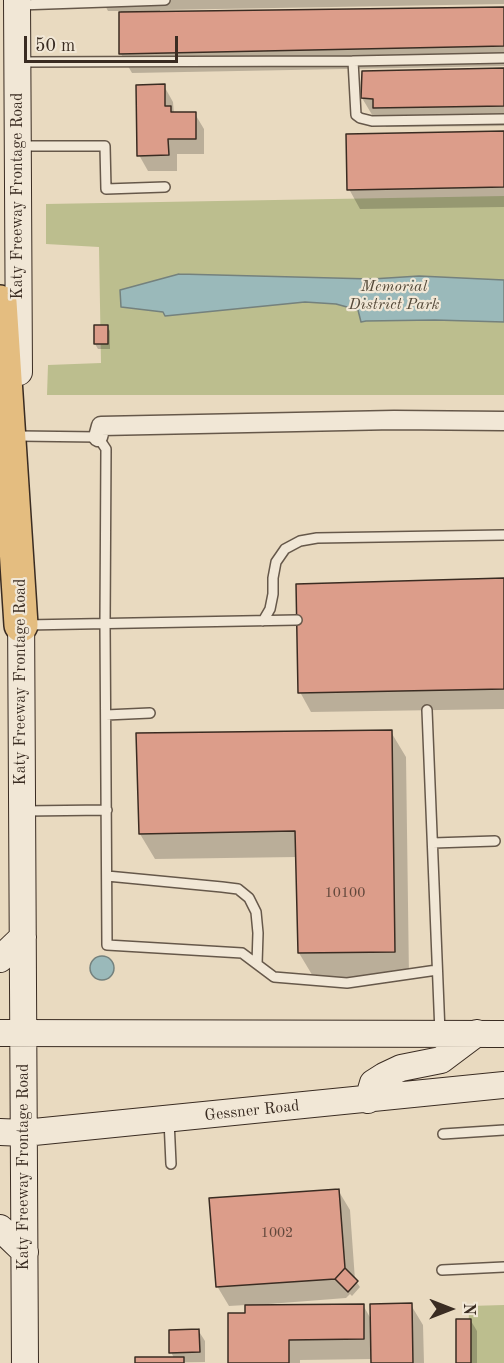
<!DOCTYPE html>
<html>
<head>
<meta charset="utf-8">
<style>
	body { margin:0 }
	#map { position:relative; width:504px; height:1363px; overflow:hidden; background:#e9dac0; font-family:"Old Standard TT",serif }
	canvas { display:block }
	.north { position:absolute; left:420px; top:1279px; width:60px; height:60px; -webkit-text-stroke:4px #f1e7d6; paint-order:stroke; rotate:90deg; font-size:16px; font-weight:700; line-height:24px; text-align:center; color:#3a2c22 }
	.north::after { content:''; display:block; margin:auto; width:21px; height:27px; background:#3a2c22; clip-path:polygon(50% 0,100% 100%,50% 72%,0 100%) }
	.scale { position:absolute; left:24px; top:36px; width:154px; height:27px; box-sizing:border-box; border:3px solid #3a2c22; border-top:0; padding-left:8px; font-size:18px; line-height:21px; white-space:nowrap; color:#3a2c22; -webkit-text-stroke:4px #f1e7d6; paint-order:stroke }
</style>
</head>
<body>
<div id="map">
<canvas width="504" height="1363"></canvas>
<div class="north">N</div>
<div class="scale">50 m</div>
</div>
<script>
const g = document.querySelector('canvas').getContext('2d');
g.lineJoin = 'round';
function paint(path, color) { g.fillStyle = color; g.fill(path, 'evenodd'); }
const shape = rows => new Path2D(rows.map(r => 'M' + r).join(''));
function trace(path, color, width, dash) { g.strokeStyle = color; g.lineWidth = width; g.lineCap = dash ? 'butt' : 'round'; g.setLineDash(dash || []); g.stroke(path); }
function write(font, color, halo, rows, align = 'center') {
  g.font = font + ' "Old Standard TT",serif'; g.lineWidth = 4.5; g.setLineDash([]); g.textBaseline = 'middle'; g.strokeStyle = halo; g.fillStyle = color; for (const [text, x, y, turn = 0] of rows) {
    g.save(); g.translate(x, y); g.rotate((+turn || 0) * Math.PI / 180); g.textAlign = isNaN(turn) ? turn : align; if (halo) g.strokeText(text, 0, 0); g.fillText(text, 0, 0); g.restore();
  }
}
paint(shape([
	[504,196,504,395,47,395,48,365,101,363,99,247,46,244,46,204],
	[504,1305,504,1363,468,1363,469,1306]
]), '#bcbe8e');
const water = shape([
	[179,274,372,279,419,276,504,280,504,322,435,320,366,321,361,322,358,310,336,304,305,302,165,316,163,312,121,307,120,290,179,274],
	'90 968a12 12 0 1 1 24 0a12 12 0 1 1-24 0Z'
]);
paint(water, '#9ab9ba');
trace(water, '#74817d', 1.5);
paint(shape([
	[102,0,504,0,504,4,160,10,160,13,504,8,504,66,132,73,121,54,121,11,108,11],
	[504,69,504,126,386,127,381,118,374,118,362,98],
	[164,86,173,102,174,114,195,114,204,129,204,154,177,154,177,171,148,171,139,155],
	[504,132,504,207,360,209,349,189],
	[107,326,110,331,110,349,98,349,95,344],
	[504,580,504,709,311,712,300,692],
	[391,732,406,757,409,977,314,978,299,953,297,857,155,859,140,834],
	[338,1190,350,1210,355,1280,360,1287,352,1296,350,1294,346,1298,269,1304,269,1306,363,1305,372,1321,411,1305,423,1325,424,1363,373,1363,373,1359,300,1360,300,1363,230,1363,246,1314,246,1305,229,1306,217,1286],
	[471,1321,477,1331,477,1363,458,1363],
	[198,1330,205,1341,205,1362,136,1363,174,1358,171,1352]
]), '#0003');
const building = shape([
	[504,7,504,46,119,54,119,12,504,7],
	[504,68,504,106,373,108,373,99,361,98,362,71,504,68],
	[165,84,165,106,171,106,171,112,196,112,196,139,168,139,169,155,137,156,136,85,165,84],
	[504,131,504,187,347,190,346,134,504,131],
	[94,325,108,325,108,344,94,344,94,325],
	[504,578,504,689,298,693,296,584,504,578],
	[392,730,395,952,298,953,295,831,139,834,136,733,392,730],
	[339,1189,345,1268,335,1279,216,1287,209,1198,339,1189],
	[345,1268,358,1281,348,1292,335,1279,345,1268],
	[412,1303,413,1363,371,1363,370,1304,412,1303],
	[364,1304,364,1339,289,1340,289,1363,228,1363,228,1313,245,1313,245,1305,364,1304],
	[456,1319,471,1319,471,1363,456,1363,456,1319],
	[199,1329,200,1352,169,1353,169,1330,199,1329],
	[135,1357,184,1357,184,1363,135,1363,135,1357]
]);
paint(building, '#dc9d8a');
trace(building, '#3a2c22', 1.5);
const service = shape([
	[19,5,165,0],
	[504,58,353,61,356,115,360,118,372,121,504,119],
	[20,62,353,61],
	[20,146,105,146,106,189,165,187],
	[19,436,98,437,106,449,105,624,107,945,242,953,274,977,347,983,437,970],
	[263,621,270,609,273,594,273,578,276,562,285,549,300,541,317,538,504,535],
	[26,625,297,620],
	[427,710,440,1033],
	[106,715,150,713],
	[24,811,107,810],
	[433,843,495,841],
	[107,876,222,887,238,889,249,898,256,912,258,933,257,964],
	[169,1120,171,1164],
	[443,1134,504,1130],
	[442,1270,504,1267]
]);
const minor = shape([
	[98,437,101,426,394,420,504,421]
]);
const secondary = shape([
	[17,0,19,372],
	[21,606,25,1363],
	[0,959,23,937],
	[0,1033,504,1034],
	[368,1100,373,1083,384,1076,401,1068,441,1060,477,1033],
	[0,1132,24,1133,504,1085],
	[0,1228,25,1252]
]);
const motorway = shape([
	[0,302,21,625]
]);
trace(service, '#66584a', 12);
trace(minor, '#66584a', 21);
trace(secondary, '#3a2c22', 28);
trace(motorway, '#3a2c22', 36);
trace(service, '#f1e7d6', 9);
trace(minor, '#f1e7d6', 18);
trace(secondary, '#f1e7d6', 26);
trace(motorway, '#e4bd80', 33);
write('14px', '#62483c', null, [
	["10100",345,893],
	["1002",277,1233]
]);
write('16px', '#3a2c22', '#f1e7d6', [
	["Katy Freeway Frontage Road",18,196,-90],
	["Katy Freeway Frontage Road",21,682,-90],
	["Gessner Road",252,1111,-6],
	["Katy Freeway Frontage Road",24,1167,-90]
]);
write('italic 16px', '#544938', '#f1e7d6', [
	["Memorial",394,287],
	["District Park",394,305]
]);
</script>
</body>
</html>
